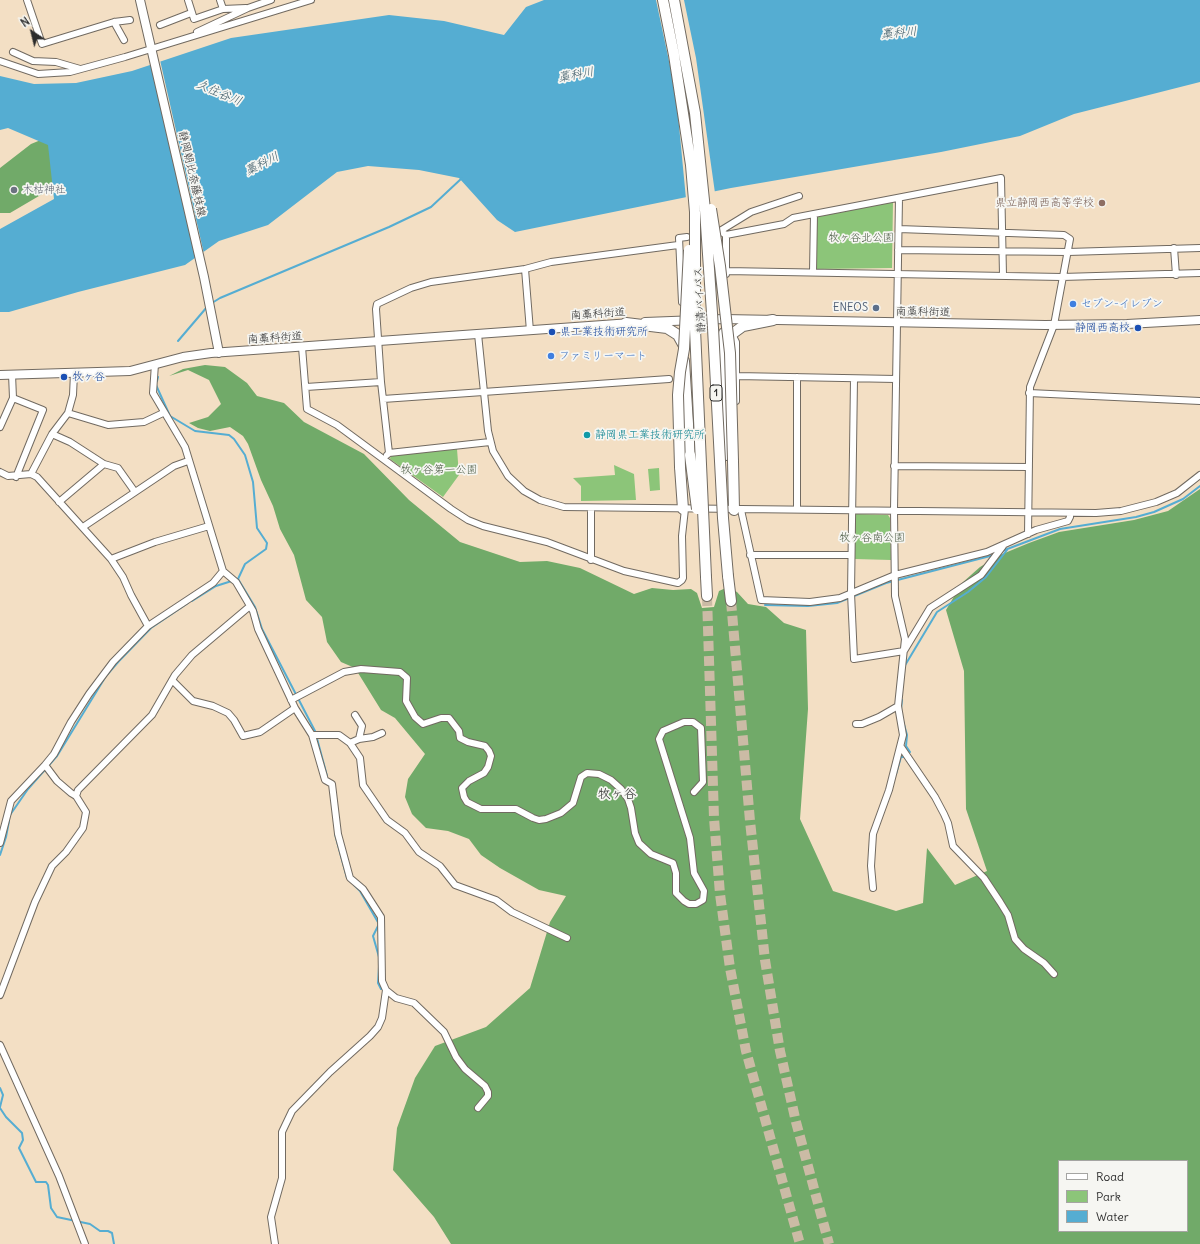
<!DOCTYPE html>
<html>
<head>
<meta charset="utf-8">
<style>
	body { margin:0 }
	#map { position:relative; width:1200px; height:1244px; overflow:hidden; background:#f3dfc4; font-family:Delius,sans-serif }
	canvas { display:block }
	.legend { position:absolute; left:1058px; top:1160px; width:130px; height:72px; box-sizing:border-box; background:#f6f6f2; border:1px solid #a5a5a2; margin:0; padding:5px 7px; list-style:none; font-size:12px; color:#2b2b2b }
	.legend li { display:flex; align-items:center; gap:8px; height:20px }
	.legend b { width:20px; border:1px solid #a5a5a2 }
	.north { position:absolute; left:12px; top:12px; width:40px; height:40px; -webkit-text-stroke:3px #f6f6f2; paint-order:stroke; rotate:325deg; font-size:11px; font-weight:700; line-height:16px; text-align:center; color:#2b2b2b }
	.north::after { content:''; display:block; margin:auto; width:14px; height:18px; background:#2b2b2b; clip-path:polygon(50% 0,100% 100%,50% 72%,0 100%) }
</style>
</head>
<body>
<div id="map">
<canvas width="1200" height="1244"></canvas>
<ul class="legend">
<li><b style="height:5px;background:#fff"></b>Road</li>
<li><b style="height:11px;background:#8cc579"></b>Park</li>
<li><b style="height:11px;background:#55add2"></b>Water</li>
</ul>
<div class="north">N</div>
</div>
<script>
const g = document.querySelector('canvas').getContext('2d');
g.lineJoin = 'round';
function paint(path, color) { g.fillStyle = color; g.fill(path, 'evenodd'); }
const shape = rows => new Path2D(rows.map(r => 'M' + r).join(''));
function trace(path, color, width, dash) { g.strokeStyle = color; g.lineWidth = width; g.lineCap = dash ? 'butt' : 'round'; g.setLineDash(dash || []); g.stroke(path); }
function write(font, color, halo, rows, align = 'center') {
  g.font = font + ' Delius,"Klee One",sans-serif'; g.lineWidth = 3.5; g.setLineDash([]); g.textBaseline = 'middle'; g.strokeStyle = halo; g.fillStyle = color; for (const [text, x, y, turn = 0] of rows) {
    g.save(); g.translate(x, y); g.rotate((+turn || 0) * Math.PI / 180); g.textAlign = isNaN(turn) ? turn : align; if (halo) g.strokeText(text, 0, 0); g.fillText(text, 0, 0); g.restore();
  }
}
paint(shape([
	[893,201,892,268,816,269,817,216],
	[457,449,459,475,443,497,390,459,391,455],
	[614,465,634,474,636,500,581,501,581,486,573,478,615,475],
	[659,468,660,490,650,491,648,469],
	[855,514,888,515,890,518,891,560,855,559]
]), '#8cc579');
paint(shape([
	[48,137,56,186,10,213,0,213,0,168,31,144],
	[205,365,225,367,247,383,257,396,284,403,304,422,364,454,409,500,460,542,520,562,547,561,580,568,634,594,652,588,673,590,691,589,697,593,702,608,714,607,719,591,728,587,737,592,748,604,766,607,784,623,806,630,808,709,800,819,833,891,896,911,923,903,927,848,955,885,987,871,966,809,964,671,946,610,962,583,980,567,1000,555,1029,543,1059,532,1134,520,1168,511,1200,489,1200,1244,451,1244,434,1217,393,1170,397,1128,415,1078,435,1046,486,1027,530,988,550,922,566,896,539,890,500,868,481,855,469,839,448,831,426,828,412,814,405,797,408,779,425,754,395,718,381,710,355,668,341,662,327,642,322,617,306,600,294,555,280,529,273,506,261,480,248,444,243,436,230,427,210,431,198,428,189,423,208,417,221,404,209,380,188,370,169,376,183,369],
	[1059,1161,1187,1161,1187,1231,1059,1231]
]), '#71aa69');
paint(shape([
	[544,0,1200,0,1200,82,1074,114,1020,136,941,152,731,188,515,232,497,220,459,178,419,170,368,166,337,172,268,225,219,241,185,265,78,292,9,312,0,312,0,229,54,199,48,145,8,128,0,130,0,76,34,84,76,83,132,71,231,38,389,15,444,21,504,35,526,7]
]), '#55add2');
paint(shape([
	[656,0,684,0,696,58,715,193,686,199,676,94],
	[160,60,204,254,197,259,152,62]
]), '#f3dfc4');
trace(shape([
	[212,303,220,298,389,227,431,207,462,178],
	[178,341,207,307],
	[157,381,158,377],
	[156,385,170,416,195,431,229,435,234,439,245,455,253,482,257,528,267,543,266,549,245,564,238,579,216,586,192,601],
	[1002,551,1060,529,1136,517,1154,512,1183,499,1200,486],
	[238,579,255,607,262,629,315,731,327,776],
	[765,605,808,606,837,603,886,583,994,555],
	[904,667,937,612,968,592,986,577,1007,550],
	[901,709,902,700],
	[903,721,907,735,906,746,910,752],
	[896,774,901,757,905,757],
	[10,815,28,789,57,756,106,676,119,661,151,628,188,603],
	[335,834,347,878],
	[0,855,6,837,9,821],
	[354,885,360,891,379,924,373,936,379,957],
	[379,967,378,983,381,989],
	[0,1088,3,1095,0,1107],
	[0,1108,6,1117,22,1133,23,1140,19,1148,36,1182,46,1182,48,1185,51,1208,57,1217,90,1224,100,1231,108,1231,112,1233,114,1244]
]), '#55add2', 2);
trace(shape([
	[707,596,714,818,720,894,730,968,746,1051,800,1244],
	[731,601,750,821,765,960,780,1051,796,1122,829,1244]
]), '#cbbba5', 10, [10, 5]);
const minor = shape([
	[27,0,42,44,114,22,130,20],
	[188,0,194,19,223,9],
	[220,0,223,9,246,8],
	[114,22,124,40],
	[160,25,191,13],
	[197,32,248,8,271,0],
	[13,52,33,61,56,62,80,69],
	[0,61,38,74,70,72,125,57,311,0],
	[799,196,751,212,720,231,726,235,784,224,793,218,1001,178,1003,275],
	[899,229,1064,235,1070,239,1054,325,1030,387,1028,534],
	[726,235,726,274],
	[1174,248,1176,275],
	[898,250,1068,252,1200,248],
	[726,271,1062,277,1200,273],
	[813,272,814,214],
	[682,302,679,238,687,237],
	[530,331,525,269,551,262,678,245],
	[478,334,488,431,493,451,508,476,524,491,540,500,564,507,1096,513,1121,511,1156,502,1177,493,1200,475],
	[732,334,736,342,736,401],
	[302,347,307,409,337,425,451,509,468,520,483,526,547,542,624,571,678,583,682,580,683,578,682,536,685,509],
	[155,364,153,393,185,447,223,571,236,582,253,611,258,629,295,708,312,735,325,780,332,784,338,834,350,878,363,889,381,917,382,981,386,990,382,1018,378,1027,370,1036,330,1072,292,1111,282,1132,282,1178,271,1217,275,1244],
	[736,376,896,379],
	[854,379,851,593,854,659,904,651,930,608,981,575,1003,546],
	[306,387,381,382],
	[1029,393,1200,401],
	[13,398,43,410,16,477],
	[383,399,669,379],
	[68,413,108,425,144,422,163,413],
	[0,427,13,398,12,374],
	[52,434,70,442,104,464,118,468,135,492],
	[389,453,381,382,376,309,377,304,411,288,431,282,525,269],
	[387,455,389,453,490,442],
	[894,466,1029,467],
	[0,472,8,476,31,474,37,477,111,559,155,542,209,526],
	[31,474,52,434,68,413,73,395,74,373],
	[59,502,104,464],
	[797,509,797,377],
	[741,510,761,600,810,602,840,598,895,575,987,552,1036,530,1068,521,1070,517,1070,513],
	[83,527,174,466,188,461],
	[750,555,851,555],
	[111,559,123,577,131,595,148,626],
	[591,560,591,509],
	[172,680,193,701,213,706,228,713,234,720,243,736,260,732,295,708],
	[291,700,344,672,361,669,400,672,407,678,406,701,415,717,423,724,441,718,449,718,459,731,460,738,468,742,485,746,489,751,491,756,488,767,484,773,469,781,462,788,464,797,467,802,481,809,516,809,533,818,539,820,546,819,561,813,573,803,581,777,587,773,599,774,611,780,621,789,628,799,631,808,635,833,639,843,651,854,673,863,676,873,676,893,684,901,689,904,696,904,703,900,704,891,694,873,690,838,659,739,663,731,684,722,693,722,701,728,703,782,694,792],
	[355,715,362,726,359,739],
	[856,724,862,724,879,717,898,706],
	[312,735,339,735,350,743,360,758,363,785,387,820,405,833,419,852,440,866,455,885,496,900,512,912,567,938],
	[350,743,359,739,373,737,382,733],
	[901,747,935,797,944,814,948,823,953,846,984,878,1000,902,1008,915,1015,939,1024,949,1044,963,1054,974],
	[45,765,54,754,71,722,89,694,113,662,148,626,213,583,223,571],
	[76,796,78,790,152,715,175,675,192,655,250,606],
	[0,843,11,801,45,765,57,781,71,793,76,796,86,812,83,828,66,852,52,866,35,902,0,995],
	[873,888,871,866,873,834,889,790,903,735,898,706,905,639,895,596,894,510,899,198],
	[386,990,396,998,414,1003,444,1032,456,1057,465,1069,485,1086,488,1092,488,1096,478,1108],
	[0,1045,59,1176,85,1244]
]);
const major = shape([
	[140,0,204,277,219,353],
	[645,322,724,319,1045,325,1127,324,1200,320],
	[0,375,130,371,183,357,211,353,631,323]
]);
const highway = shape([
	[663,0,674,55,691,165,695,212],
	[674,0,695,113,705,210],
	[626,323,667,328,678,335,683,344],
	[724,333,726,455],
	[726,343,732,334,743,326,773,320],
	[684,361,690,455],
	[733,461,734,510],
	[680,467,683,509],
	[728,576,731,601],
	[706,577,707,596]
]);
trace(minor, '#716a61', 8);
trace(major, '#716a61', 10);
trace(highway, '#716a61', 12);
trace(minor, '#fff', 6);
trace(major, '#fff', 8);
trace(highway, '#fff', 10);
const highwayBridge = shape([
	[711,209,720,266,730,353,733,461],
	[705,210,713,328,723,518,728,576],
	[695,212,695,329,706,577],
	[690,455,697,509],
	[680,467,678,395,680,372,684,349,689,250]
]);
trace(highwayBridge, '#716a61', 12, []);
trace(highwayBridge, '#fff', 10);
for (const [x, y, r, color] of [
	[14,190,4,"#6b7280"],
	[1102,203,4,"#8d6e63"],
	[1073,304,4,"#3f7fe0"],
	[876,308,4,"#5c6f8a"],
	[1138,328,4,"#1a4fb4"],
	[552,332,4,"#1a4fb4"],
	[551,356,4,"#3f7fe0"],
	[64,377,4,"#1a4fb4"],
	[587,435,4,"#0f9aa8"]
]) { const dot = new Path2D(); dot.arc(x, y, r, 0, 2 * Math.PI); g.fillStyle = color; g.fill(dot); trace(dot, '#f6f6f2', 1.5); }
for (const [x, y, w] of [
	[716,393,12]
]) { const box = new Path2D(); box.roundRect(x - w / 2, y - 8, w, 16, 3); g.fillStyle = '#f6f6f2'; g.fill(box); trace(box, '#2b2b2b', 1); }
write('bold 10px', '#2b2b2b', null, [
	["1",716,393]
]);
write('11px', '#2b2b2b', '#f6f6f2', [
	["静岡朝比奈藤枝線",192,174,77],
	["静清バイパス",700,300,-93],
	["南藁科街道",923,312,1],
	["南藁科街道",598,314,-4],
	["南藁科街道",275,338,-4]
]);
write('11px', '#5b616d', '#f6f6f2', [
	["木枯神社",22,190]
], 'left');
write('11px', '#785e54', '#f6f6f2', [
	["県立静岡西高等学校",1094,203]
], 'right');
write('11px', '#485942', '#f6f6f2', [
	["牧ヶ谷北公園",861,238],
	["牧ヶ谷第一公園",439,470],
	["牧ヶ谷南公園",872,538]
]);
write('11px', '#366cbe', '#f6f6f2', [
	["セブン-イレブン",1081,304],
	["ファミリーマート",559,356]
], 'left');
write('11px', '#4e5e75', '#f6f6f2', [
	["ENEOS",868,308]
], 'right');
write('11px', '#164399', '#f6f6f2', [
	["静岡西高校",1130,328,"right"],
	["県工業技術研究所",560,332],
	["牧ヶ谷",72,377]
], 'left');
write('11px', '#0d838f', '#f6f6f2', [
	["静岡県工業技術研究所",595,435]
], 'left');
write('italic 12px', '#3a5865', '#f6f6f2', [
	["藁科川",899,33,-5],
	["藁科川",576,75,-10],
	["久住谷川",219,93,23],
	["藁科川",262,164,-27]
]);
write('13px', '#2b2b2b', '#f6f6f2', [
	["牧ヶ谷",617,794]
]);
</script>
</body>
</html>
